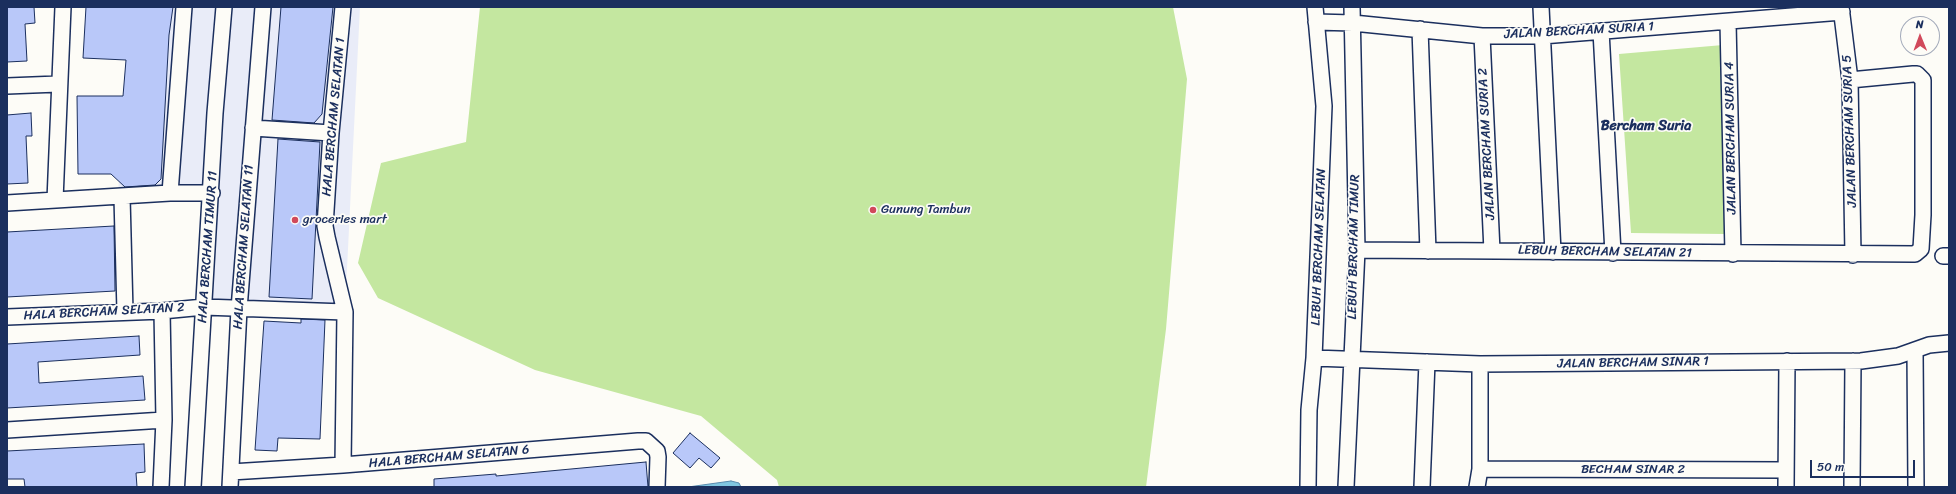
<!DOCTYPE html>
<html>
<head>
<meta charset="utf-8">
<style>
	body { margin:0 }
	#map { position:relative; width:1956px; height:494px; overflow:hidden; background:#fdfcf7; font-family:Sriracha,sans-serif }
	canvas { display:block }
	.frame { position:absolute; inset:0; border:8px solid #1b2f5e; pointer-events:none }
	.north { position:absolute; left:1900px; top:16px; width:40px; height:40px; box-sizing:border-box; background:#fdfcf7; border:1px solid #a3aaba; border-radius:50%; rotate:359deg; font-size:11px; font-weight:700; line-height:16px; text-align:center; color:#1b2f5e }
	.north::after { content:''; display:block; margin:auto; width:14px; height:18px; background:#d1495b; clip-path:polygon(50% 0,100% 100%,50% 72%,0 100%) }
	.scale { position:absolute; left:1810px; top:460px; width:105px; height:18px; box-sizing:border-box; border:2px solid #1b2f5e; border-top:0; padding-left:5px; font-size:12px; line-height:14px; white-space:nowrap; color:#1b2f5e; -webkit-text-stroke:3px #fdfcf7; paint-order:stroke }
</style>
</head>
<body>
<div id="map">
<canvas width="1956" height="494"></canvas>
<div class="frame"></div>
<div class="north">N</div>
<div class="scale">50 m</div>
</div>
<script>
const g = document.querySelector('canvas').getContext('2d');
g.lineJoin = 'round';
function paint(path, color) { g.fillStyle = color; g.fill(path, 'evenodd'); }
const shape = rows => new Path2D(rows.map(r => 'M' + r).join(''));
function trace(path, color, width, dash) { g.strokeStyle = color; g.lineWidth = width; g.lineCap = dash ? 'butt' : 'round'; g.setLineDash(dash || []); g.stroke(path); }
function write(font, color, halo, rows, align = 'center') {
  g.font = font + ' Sriracha,sans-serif'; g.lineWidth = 3.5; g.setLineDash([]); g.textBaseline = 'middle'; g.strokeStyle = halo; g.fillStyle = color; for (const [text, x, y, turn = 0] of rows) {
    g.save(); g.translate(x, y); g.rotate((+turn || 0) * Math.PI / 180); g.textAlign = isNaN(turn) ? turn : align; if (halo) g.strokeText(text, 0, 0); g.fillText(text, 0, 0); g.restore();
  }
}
paint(shape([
	[129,7,360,7,345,309,206,307,211,193,118,195]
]), '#e9ecf8');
paint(shape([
	[480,7,1173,7,1187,79,1166,329,1146,487,779,487,777,480,701,416,535,370,378,298,358,263,381,163,466,142],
	[1723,45,1725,234,1631,233,1619,54]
]), '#c4e7a0');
const water = shape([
	[731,481,739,483,741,487,688,487,731,481]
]);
paint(water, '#80c6e1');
trace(water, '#588aad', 1);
const building = shape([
	[7,7,34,7,35,23,25,24,27,61,7,62,7,7],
	[86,7,173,7,169,35,161,179,155,185,125,187,111,174,78,174,77,96,123,96,126,60,83,58,86,7],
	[281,7,333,7,322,114,314,123,272,120,281,7],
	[31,113,32,136,26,136,28,183,7,184,7,115,31,113],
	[278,139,320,142,312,299,269,297,278,139],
	[114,226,115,291,7,297,7,232,114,226],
	[301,319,325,320,320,439,278,438,277,451,255,450,264,321,301,323,301,319],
	[139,336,140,355,38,362,39,383,143,376,145,400,7,408,7,344,139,336],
	[690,433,720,458,711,468,699,458,690,468,673,453,690,433],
	[144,444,145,472,136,473,137,487,25,487,24,479,7,479,7,451,144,444],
	[646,462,648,487,434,487,434,479,496,474,496,476,646,462]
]);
paint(building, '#b9c8f9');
trace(building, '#1b2f5e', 1);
const minor = shape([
	[1541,7,1553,252],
	[1841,7,1850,80,1853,255],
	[1316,22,1353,23,1482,36,1542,36,1842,12],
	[1728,22,1733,254],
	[1420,29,1428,251],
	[1601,31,1613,253],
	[1482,36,1492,251],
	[7,86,58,84],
	[253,128,331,133],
	[170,193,184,7],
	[122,197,125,312],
	[55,200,63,7],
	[7,203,170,193,212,193],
	[1357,250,1915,254,1921,249,1923,215,1923,80,1917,74,1913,74,1850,80],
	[1943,256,1949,256],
	[7,317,162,311,204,307,345,312],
	[1915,351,1916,487],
	[1314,358,1480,364,1861,361,1898,356,1929,345,1949,343],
	[7,430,164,420],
	[343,465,345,312,327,237,325,226,331,133,343,7],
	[1480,469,1786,470],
	[231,472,343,465,638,441,646,441,657,451,658,457,657,487],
	[161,487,164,420,162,311],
	[193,487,215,113,224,7],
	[230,487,239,309,263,7],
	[1308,487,1309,410,1314,358,1324,106,1315,7],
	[1346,487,1357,250,1352,7],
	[1422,487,1427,362],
	[1477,487,1480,469,1480,364],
	[1786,487,1787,361],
	[1852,487,1853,361]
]);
trace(minor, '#1b2f5e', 18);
trace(minor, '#fdfcf7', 15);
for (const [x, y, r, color] of [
	[873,210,4,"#d1495b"],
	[295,220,4,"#d1495b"]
]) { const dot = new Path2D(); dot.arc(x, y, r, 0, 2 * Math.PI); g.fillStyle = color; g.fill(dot); trace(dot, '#fdfcf7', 1.5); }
write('13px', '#1b2f5e', '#fdfcf7', [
	["JALAN BERCHAM SURIA 1",1579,31,-3],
	["HALA BERCHAM SELATAN 1",334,117,-85],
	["JALAN BERCHAM SURIA 5",1850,131,-92],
	["JALAN BERCHAM SURIA 4",1731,138,-91],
	["JALAN BERCHAM SURIA 2",1487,144,-93],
	["HALA BERCHAM TIMUR 11",208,247,-86],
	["HALA BERCHAM SELATAN 11",244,247,-86],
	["LEBUH BERCHAM SELATAN",1319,247,-88],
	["LEBUH BERCHAM TIMUR",1354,247,-89],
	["LEBUH BERCHAM SELATAN 21",1605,252,1],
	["HALA BERCHAM SELATAN 2",104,312,-3],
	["JALAN BERCHAM SINAR 1",1633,363,-1],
	["HALA BERCHAM SELATAN 6",449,457,-5],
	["BECHAM SINAR 2",1633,470]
]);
write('13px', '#1b2f5e', '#fdfcf7', [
	["Gunung Tambun",881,210],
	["groceries mart",303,220]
], 'left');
write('bold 14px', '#1b2f5e', '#fdfcf7', [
	["Bercham Suria",1646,126]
]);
</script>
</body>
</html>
